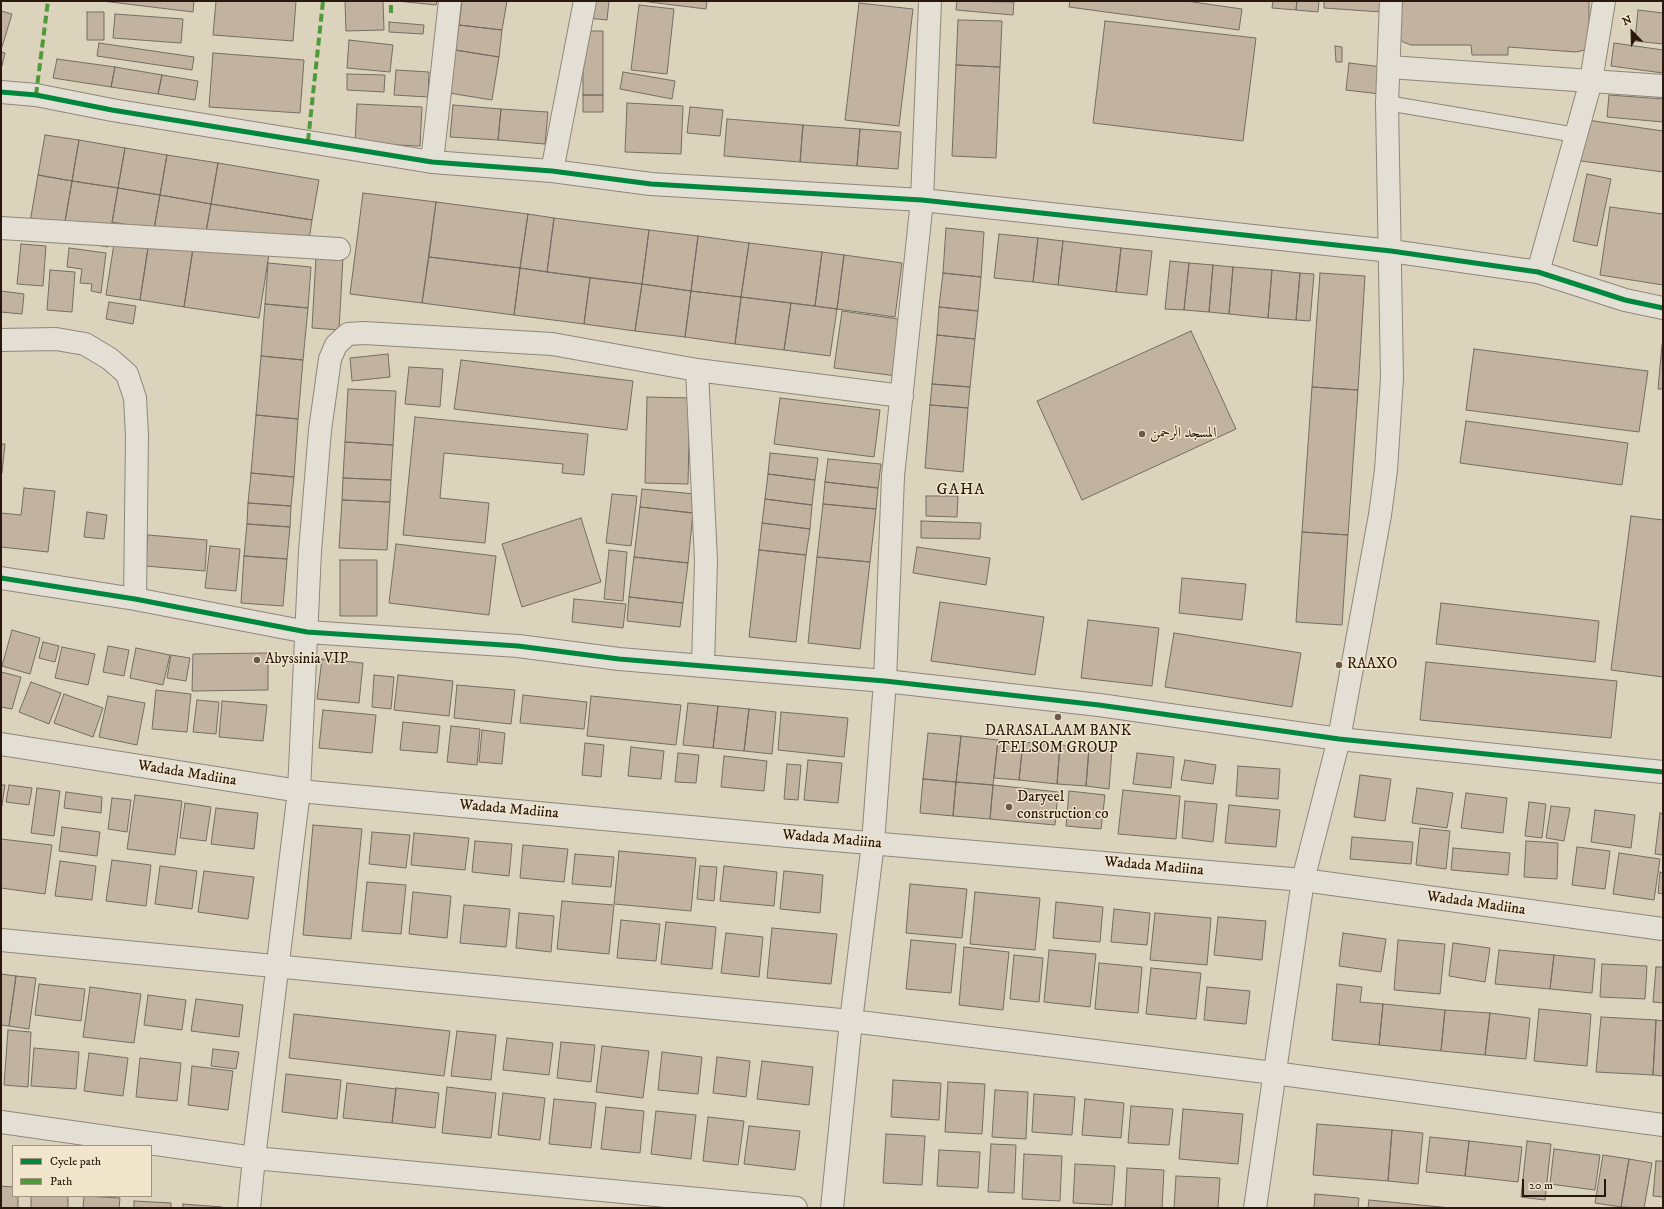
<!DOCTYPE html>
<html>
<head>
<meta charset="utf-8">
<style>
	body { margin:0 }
	#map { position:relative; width:1664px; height:1209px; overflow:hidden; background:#dcd3bd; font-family:"IM FELL DW Pica",serif }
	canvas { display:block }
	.frame { position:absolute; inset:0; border:2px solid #2a170e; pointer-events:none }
	.legend { position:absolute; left:12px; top:1145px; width:140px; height:52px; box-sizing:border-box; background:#f1e6cc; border:1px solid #a19380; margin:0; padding:5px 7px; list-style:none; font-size:12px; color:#2a170e }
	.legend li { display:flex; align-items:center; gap:8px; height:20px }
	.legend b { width:20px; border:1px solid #a19380 }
	.north { position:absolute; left:1612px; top:12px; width:40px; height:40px; -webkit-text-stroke:3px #f1e6cc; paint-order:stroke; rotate:337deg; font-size:11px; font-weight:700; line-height:16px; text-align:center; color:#2a170e }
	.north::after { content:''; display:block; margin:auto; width:14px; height:18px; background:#2a170e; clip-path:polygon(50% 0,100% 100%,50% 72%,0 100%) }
	.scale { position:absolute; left:1522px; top:1179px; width:84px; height:18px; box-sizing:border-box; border:2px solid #2a170e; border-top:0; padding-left:5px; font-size:12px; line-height:14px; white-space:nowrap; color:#2a170e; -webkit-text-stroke:3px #f1e6cc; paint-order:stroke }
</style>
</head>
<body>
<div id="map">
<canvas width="1664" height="1209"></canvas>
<div class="frame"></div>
<ul class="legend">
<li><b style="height:5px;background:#00873e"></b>Cycle path</li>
<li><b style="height:5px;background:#4f993c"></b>Path</li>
</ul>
<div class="north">N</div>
<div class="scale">20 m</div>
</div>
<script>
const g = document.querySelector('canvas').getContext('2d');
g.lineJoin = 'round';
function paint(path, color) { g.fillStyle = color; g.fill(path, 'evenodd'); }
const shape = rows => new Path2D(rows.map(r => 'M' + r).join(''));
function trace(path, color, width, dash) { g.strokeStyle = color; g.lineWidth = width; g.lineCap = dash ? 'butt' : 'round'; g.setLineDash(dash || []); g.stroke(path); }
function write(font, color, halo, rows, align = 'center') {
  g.font = font + ' "IM FELL DW Pica",Amiri,serif'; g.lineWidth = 3; g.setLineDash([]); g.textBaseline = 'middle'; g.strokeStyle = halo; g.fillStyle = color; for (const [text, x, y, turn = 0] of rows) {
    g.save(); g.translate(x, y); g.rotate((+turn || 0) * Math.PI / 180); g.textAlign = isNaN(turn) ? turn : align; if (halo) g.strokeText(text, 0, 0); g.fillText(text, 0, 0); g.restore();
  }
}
const building = shape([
	[102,1,194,1,193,12,102,1],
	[216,1,296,1,293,41,213,35,216,1],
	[345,1,383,1,384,30,346,31,345,1],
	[397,1,437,1,436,5,397,1],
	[462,1,507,1,502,30,459,25,462,1],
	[588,1,609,1,607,20,587,18,588,1],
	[641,1,707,1,706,9,641,1],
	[957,1,1014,2,1013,15,956,10,957,1],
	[1070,1,1186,1,1242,9,1239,30,1069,7,1070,1],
	[1273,1,1297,1,1296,10,1272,8,1273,1],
	[1297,1,1319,1,1318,12,1296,10,1297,1],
	[1324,1,1382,1,1381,12,1324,8,1324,1],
	[1399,1,1589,1,1589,46,1585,50,1576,52,1508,47,1508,55,1472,55,1471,45,1411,45,1403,42,1399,38,1399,1],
	[859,3,913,9,899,126,845,120,859,3],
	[639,5,674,9,667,74,631,70,639,5],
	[1638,10,1663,13,1663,44,1635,41,1638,10],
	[1,11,12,14,2,47,1,47,1,11],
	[87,12,104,12,104,40,87,40,87,12],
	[115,14,183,19,181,43,113,38,115,14],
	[958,20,1002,21,1000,67,956,65,958,20],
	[1105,21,1256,38,1243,141,1093,123,1105,21],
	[389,22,424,25,423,34,389,32,389,22],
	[459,25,502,30,499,57,455,50,459,25],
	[583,31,603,31,603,95,583,95,583,31],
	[349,40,393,45,390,72,347,68,349,40],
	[99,43,194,57,192,70,97,56,99,43],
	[1614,43,1663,50,1663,73,1611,66,1614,43],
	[1335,46,1342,47,1342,62,1336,62,1335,46],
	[455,50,499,57,492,100,449,93,455,50],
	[1,52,5,53,2,66,1,66,1,52],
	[213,53,304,60,300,113,209,107,213,53],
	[57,59,115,67,111,87,53,78,57,59],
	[1349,63,1383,67,1380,94,1346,90,1349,63],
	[956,65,1000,67,996,158,952,156,956,65],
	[115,67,162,75,158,94,111,87,115,67],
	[396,70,429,72,428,97,394,95,396,70],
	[623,72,675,81,672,99,620,89,623,72],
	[347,74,385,75,384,92,347,90,347,74],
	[162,75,198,81,195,100,158,94,162,75],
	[583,95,603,95,603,112,583,112,583,95],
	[1609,95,1663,99,1663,122,1607,117,1609,95],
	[627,103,683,106,681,154,625,152,627,103],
	[357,104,422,107,420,146,355,143,357,104],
	[453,105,501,109,498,140,450,137,453,105],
	[690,107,723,110,720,136,687,133,690,107],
	[501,109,548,112,545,144,498,140,501,109],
	[727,119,803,125,800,162,724,156,727,119],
	[1587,120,1663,131,1663,172,1581,161,1587,120],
	[803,125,860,129,857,166,800,162,803,125],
	[860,129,901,132,898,169,857,166,860,129],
	[45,135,79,140,72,181,38,175,45,135],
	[79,140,125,148,118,188,72,181,79,140],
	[125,148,167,155,160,195,118,188,125,148],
	[167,155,218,163,211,204,160,195,167,155],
	[218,163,319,180,312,220,211,204,218,163],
	[1587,174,1611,179,1597,246,1573,241,1587,174],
	[38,175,72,181,62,239,28,234,38,175],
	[72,181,118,188,108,247,62,239,72,181],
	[118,188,160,195,154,229,112,222,118,188],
	[363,193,436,202,422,303,350,294,363,193],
	[160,195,211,204,205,237,154,229,160,195],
	[436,202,528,214,520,268,429,257,436,202],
	[211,204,312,220,307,254,205,237,211,204],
	[1610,207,1663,214,1663,285,1600,275,1610,207],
	[528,214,554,218,547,272,520,268,528,214],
	[554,218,649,230,642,284,547,272,554,218],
	[946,228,984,232,981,277,943,273,946,228],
	[649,230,698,236,691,291,642,284,649,230],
	[116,231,150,235,140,300,106,295,116,231],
	[999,234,1038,238,1033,282,994,278,999,234],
	[150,235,194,242,184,307,140,300,150,235],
	[698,236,749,243,741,297,691,291,698,236],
	[1038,238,1063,241,1058,285,1033,282,1038,238],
	[317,239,344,240,339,330,312,328,317,239],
	[1063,241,1121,248,1116,292,1058,285,1063,241],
	[194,242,269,254,259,318,184,307,194,242],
	[749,243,822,252,815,306,741,297,749,243],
	[21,244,46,246,43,286,17,284,21,244],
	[69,248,106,253,101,293,91,291,92,284,80,283,82,269,67,267,69,248],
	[1121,248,1152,251,1147,295,1116,292,1121,248],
	[822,252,844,255,837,309,815,306,822,252],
	[844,255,902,263,895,317,837,309,844,255],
	[429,257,520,268,514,315,422,303,429,257],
	[1170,261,1189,263,1184,310,1165,309,1170,261],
	[268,263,311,267,308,308,265,304,268,263],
	[1189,263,1213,265,1209,312,1184,310,1189,263],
	[1213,265,1233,267,1229,314,1209,312,1213,265],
	[1233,267,1272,270,1268,318,1229,314,1233,267],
	[520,268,590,278,584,324,514,315,520,268],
	[50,270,75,272,72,312,47,310,50,270],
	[1272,270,1300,273,1296,320,1268,318,1272,270],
	[943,273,981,277,978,311,939,307,943,273],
	[1300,273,1314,274,1310,321,1296,320,1300,273],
	[1320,273,1365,276,1358,390,1312,387,1320,273],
	[590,278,642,284,635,331,584,324,590,278],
	[642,284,691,291,685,337,635,331,642,284],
	[1,291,24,294,22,314,1,312,1,291],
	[691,291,741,297,735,344,685,337,691,291],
	[741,297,791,303,784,350,735,344,741,297],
	[109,302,136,306,133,324,106,319,109,302],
	[791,303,837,309,830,356,784,350,791,303],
	[265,304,308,308,303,360,261,356,265,304],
	[939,307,978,311,975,339,937,335,939,307],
	[842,311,905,320,897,376,834,368,842,311],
	[1191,331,1236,429,1082,500,1037,401,1191,331],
	[937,335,975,339,970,387,932,384,937,335],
	[1662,345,1663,345,1663,389,1658,389,1662,345],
	[1474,349,1648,371,1639,432,1466,410,1474,349],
	[388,354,390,377,352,381,350,358,388,354],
	[261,356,303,360,298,419,256,415,261,356],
	[461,360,633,381,627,430,454,409,461,360],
	[409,367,443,369,440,407,405,404,409,367],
	[932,384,970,387,968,408,930,405,932,384],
	[1312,387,1358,390,1348,535,1302,532,1312,387],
	[348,389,396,391,393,445,345,442,348,389],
	[647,397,690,398,688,484,645,483,647,397],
	[780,398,880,410,874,457,774,444,780,398],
	[930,405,968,408,963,472,925,468,930,405],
	[256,415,298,419,294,477,251,473,256,415],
	[415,417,588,434,584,475,562,473,563,464,444,453,440,498,489,503,485,543,403,535,415,417],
	[1466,421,1628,443,1622,485,1460,463,1466,421],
	[345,442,393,445,391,480,343,478,345,442],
	[1,444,5,444,2,473,1,472,1,444],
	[770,453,818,458,815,480,768,474,770,453],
	[828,459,881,464,878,488,825,482,828,459],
	[251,473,294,477,291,506,248,503,251,473],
	[768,474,815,480,812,505,765,499,768,474],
	[343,478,391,480,390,502,342,500,343,478],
	[825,482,878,488,876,509,823,504,825,482],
	[24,488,55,491,48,552,1,547,1,513,21,515,24,488],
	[642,489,695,494,693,513,640,507,642,489],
	[612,494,637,496,631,546,606,543,612,494],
	[926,496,958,496,957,517,926,516,926,496],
	[765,499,812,505,810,529,762,523,765,499],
	[342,500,390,502,387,550,339,548,342,500],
	[248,503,291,506,290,527,247,524,248,503],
	[823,504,876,509,870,562,817,557,823,504],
	[640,507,693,513,688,563,634,557,640,507],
	[87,512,107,515,104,539,84,537,87,512],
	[1631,516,1663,520,1663,677,1611,670,1631,516],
	[581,518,601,582,522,607,502,544,581,518],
	[921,521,981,523,980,539,921,538,921,521],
	[762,523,810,529,806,555,759,550,762,523],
	[247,524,290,527,287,559,244,556,247,524],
	[1302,532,1348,535,1342,625,1296,622,1302,532],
	[148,535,207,540,205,571,145,566,148,535],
	[396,544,496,556,489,615,389,603,396,544],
	[210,546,240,549,236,591,205,588,210,546],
	[917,547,990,558,986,585,913,573,917,547],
	[609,550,627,552,623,601,604,599,609,550],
	[759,550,806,555,796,642,749,637,759,550],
	[244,556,287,559,283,606,241,603,244,556],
	[634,557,688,563,683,603,629,597,634,557],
	[817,557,870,562,860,649,808,643,817,557],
	[340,560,377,560,377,616,340,616,340,560],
	[1182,578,1246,584,1242,620,1179,613,1182,578],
	[629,597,683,603,680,627,627,621,629,597],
	[574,599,626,604,623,628,572,622,574,599],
	[940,602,1044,617,1035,675,931,661,940,602],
	[1441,603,1599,621,1595,662,1436,644,1441,603],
	[1088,620,1159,628,1152,686,1081,678,1088,620],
	[12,630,40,638,30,674,2,666,12,630],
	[1174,633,1301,653,1292,707,1165,687,1174,633],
	[43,642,59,646,55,662,39,658,43,642],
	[108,646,129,650,124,676,103,672,108,646],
	[62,647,95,654,88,685,55,678,62,647],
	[136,648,170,655,163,685,130,678,136,648],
	[268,653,268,690,192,691,193,654,268,653],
	[171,655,190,658,186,681,167,678,171,655],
	[322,659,363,663,359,703,317,699,322,659],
	[1426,662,1617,681,1611,738,1420,720,1426,662],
	[1,672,21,677,12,709,1,707,1,672],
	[374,675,394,677,391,709,372,707,374,675],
	[398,675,453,681,449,716,394,710,398,675],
	[31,682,61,693,49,724,19,712,31,682],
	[457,685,515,690,511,724,454,718,457,685],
	[156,690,191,694,187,732,152,729,156,690],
	[64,694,103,708,93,737,54,723,64,694],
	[523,695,587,702,584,729,520,723,523,695],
	[108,696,145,703,137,745,99,737,108,696],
	[591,696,681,705,676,745,587,736,591,696],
	[197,700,219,702,216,734,193,732,197,700],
	[222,701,267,705,263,741,219,737,222,701],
	[688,703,718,706,713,748,683,745,688,703],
	[718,706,749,709,744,751,713,748,718,706],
	[749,709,776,712,772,754,744,751,749,709],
	[323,710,376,715,372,753,319,748,323,710],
	[781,712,848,718,844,757,778,750,781,712],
	[403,722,440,726,437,753,400,750,403,722],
	[451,726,480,729,477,765,447,762,451,726],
	[482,730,505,733,502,764,479,762,482,730],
	[928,733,961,736,956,782,923,779,928,733],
	[961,736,998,740,993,785,956,782,961,736],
	[998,740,1023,742,1019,780,994,778,998,740],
	[1023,742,1060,745,1057,784,1019,780,1023,742],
	[585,743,604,745,601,777,582,775,585,743],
	[1060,745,1089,748,1086,786,1057,784,1060,745],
	[631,747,664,751,661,779,628,776,631,747],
	[1089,748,1112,750,1109,789,1086,786,1089,748],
	[678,753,699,755,696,783,675,782,678,753],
	[1137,753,1174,757,1171,788,1133,784,1137,753],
	[724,756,767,761,764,791,721,787,724,756],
	[808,760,842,763,838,803,804,800,808,760],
	[1185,760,1216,765,1213,784,1181,780,1185,760],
	[787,764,801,765,798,800,784,799,787,764],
	[1238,766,1280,769,1278,799,1236,796,1238,766],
	[1360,775,1391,779,1385,821,1354,817,1360,775],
	[923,779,956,782,953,816,920,813,923,779],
	[956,782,993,785,990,819,953,816,956,782],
	[1,785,5,785,1,811,1,785],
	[9,785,32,788,29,805,6,802,9,785],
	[993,785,1058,792,1055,825,990,819,993,785],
	[37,788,60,791,54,836,31,833,37,788],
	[1417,788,1453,793,1447,828,1412,823,1417,788],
	[1123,790,1180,796,1176,839,1118,834,1123,790],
	[1069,791,1105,795,1101,829,1066,826,1069,791],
	[66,792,102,797,101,813,64,808,66,792],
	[1466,793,1507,798,1503,833,1461,828,1466,793],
	[135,795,182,801,175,855,127,849,135,795],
	[112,798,131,800,127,832,108,829,112,798],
	[1185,801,1217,804,1213,842,1182,838,1185,801],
	[1529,802,1546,804,1542,838,1525,836,1529,802],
	[185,803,211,807,206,841,180,838,185,803],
	[1229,805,1280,810,1276,847,1225,843,1229,805],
	[1551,806,1570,808,1564,841,1546,838,1551,806],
	[216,808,258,813,254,849,211,844,216,808],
	[1595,810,1635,815,1631,848,1591,842,1595,810],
	[1660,813,1663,814,1663,855,1655,854,1660,813],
	[313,825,362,829,351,939,303,935,313,825],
	[62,827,100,832,97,856,59,851,62,827],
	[1420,828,1450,831,1446,869,1416,865,1420,828],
	[372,832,410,835,406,868,369,864,372,832],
	[414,833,469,838,465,870,411,865,414,833],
	[1352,837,1413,842,1411,864,1350,859,1352,837],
	[1,839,52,845,45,894,1,888,1,839],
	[475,841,512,844,509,876,472,872,475,841],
	[1526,841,1558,843,1557,879,1524,877,1526,841],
	[523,845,568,849,564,882,520,878,523,845],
	[1577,847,1610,851,1605,889,1572,885,1577,847],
	[1453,848,1510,853,1508,875,1451,870,1453,848],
	[619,851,696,858,691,911,614,904,619,851],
	[1619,853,1660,859,1654,900,1613,894,1619,853],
	[575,854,614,857,611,887,572,884,575,854],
	[112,860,151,865,146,906,106,901,112,860],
	[60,861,96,866,92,900,55,896,60,861],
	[160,866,197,871,192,909,155,904,160,866],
	[700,866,717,867,714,901,697,899,700,866],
	[724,866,777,872,774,906,720,901,724,866],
	[204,871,254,877,248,919,198,912,204,871],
	[784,871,823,875,820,913,780,909,784,871],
	[1660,872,1663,873,1663,894,1658,893,1660,872],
	[367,882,406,885,401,934,362,931,367,882],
	[910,884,967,889,962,938,906,933,910,884],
	[413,892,451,896,447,938,409,934,413,892],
	[975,892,1040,898,1035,950,970,944,975,892],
	[562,901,614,905,609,954,557,949,562,901],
	[1056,902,1103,907,1100,942,1053,938,1056,902],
	[464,905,510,909,506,947,460,943,464,905],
	[1114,909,1150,913,1147,945,1111,942,1114,909],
	[519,913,554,916,551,952,516,948,519,913],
	[1155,913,1211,918,1207,965,1150,960,1155,913],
	[1218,917,1266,921,1262,960,1214,955,1218,917],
	[621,920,660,924,656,961,617,958,621,920],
	[666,922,716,927,712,969,661,964,666,922],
	[772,928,837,934,831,984,767,978,772,928],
	[726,933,763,937,759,977,721,973,726,933],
	[1343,933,1386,939,1381,972,1339,966,1343,933],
	[911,940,956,944,951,993,906,989,911,940],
	[1398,940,1445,944,1440,994,1394,990,1398,940],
	[1453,943,1490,948,1485,982,1449,976,1453,943],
	[964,947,1009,952,1003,1010,959,1005,964,947],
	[1049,950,1096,954,1090,1007,1044,1002,1049,950],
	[1499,950,1554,955,1550,989,1495,984,1499,950],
	[1014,955,1043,958,1039,1002,1010,999,1014,955],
	[1554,955,1595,959,1592,993,1550,989,1554,955],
	[1099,963,1142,967,1138,1013,1095,1009,1099,963],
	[1602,964,1647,966,1645,999,1600,997,1602,964],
	[1656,967,1663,967,1663,1003,1653,1002,1656,967],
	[1151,968,1201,973,1196,1019,1146,1014,1151,968],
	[1,974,16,976,9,1026,1,1025,1,974],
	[16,976,36,978,29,1029,9,1026,16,976],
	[39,984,85,989,81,1021,35,1015,39,984],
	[1337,984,1362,987,1360,1002,1383,1004,1379,1045,1332,1040,1337,984],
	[90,987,141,994,134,1043,83,1037,90,987],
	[1207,987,1250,991,1246,1024,1204,1020,1207,987],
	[148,995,186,1000,182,1030,144,1025,148,995],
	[196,999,243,1005,239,1037,191,1031,196,999],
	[1383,1004,1445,1010,1441,1051,1379,1045,1383,1004],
	[1539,1009,1591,1014,1587,1066,1534,1061,1539,1009],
	[1445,1010,1490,1013,1485,1055,1441,1051,1445,1010],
	[1490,1013,1530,1018,1526,1059,1485,1055,1490,1013],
	[294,1014,450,1031,444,1076,289,1058,294,1014],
	[1601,1017,1656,1020,1653,1075,1596,1072,1601,1017],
	[1656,1020,1663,1021,1663,1076,1653,1075,1656,1020],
	[8,1030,31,1032,28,1087,4,1085,8,1030],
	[457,1031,496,1035,491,1080,451,1076,457,1031],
	[507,1038,553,1043,549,1075,503,1070,507,1038],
	[561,1042,595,1045,591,1082,557,1078,561,1042],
	[602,1046,649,1051,643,1098,596,1092,602,1046],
	[34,1048,79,1052,76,1089,31,1086,34,1048],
	[213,1049,239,1052,236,1069,211,1066,213,1049],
	[662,1052,702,1057,698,1094,658,1090,662,1052],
	[89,1053,128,1058,123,1096,84,1091,89,1053],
	[717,1057,750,1061,746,1097,713,1093,717,1057],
	[140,1058,181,1063,177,1101,136,1097,140,1058],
	[762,1061,813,1067,809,1105,757,1099,762,1061],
	[192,1066,233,1071,228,1110,188,1105,192,1066],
	[286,1074,341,1080,337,1119,282,1112,286,1074],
	[893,1080,941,1083,939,1120,891,1117,893,1080],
	[948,1082,985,1084,982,1134,945,1132,948,1082],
	[347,1083,396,1089,392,1123,343,1118,347,1083],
	[447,1087,496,1093,491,1138,442,1133,447,1087],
	[396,1088,439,1093,435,1128,392,1123,396,1088],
	[995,1090,1028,1092,1026,1139,992,1137,995,1090],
	[503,1093,545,1098,540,1140,498,1135,503,1093],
	[1034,1094,1075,1097,1072,1135,1032,1132,1034,1094],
	[554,1099,596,1103,591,1148,549,1144,554,1099],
	[1085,1099,1124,1103,1121,1138,1082,1135,1085,1099],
	[1131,1106,1173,1109,1169,1145,1128,1143,1131,1106],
	[606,1107,644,1111,640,1153,601,1149,606,1107],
	[1183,1109,1243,1114,1238,1164,1179,1159,1183,1109],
	[656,1111,696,1115,691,1159,651,1154,656,1111],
	[708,1117,744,1121,738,1165,703,1161,708,1117],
	[1317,1124,1392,1130,1388,1181,1313,1175,1317,1124],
	[749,1126,800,1131,795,1170,744,1164,749,1126],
	[1392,1130,1423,1133,1418,1184,1388,1181,1392,1130],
	[886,1134,925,1136,922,1185,883,1183,886,1134],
	[1430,1137,1469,1141,1465,1176,1426,1172,1430,1137],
	[1469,1141,1522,1147,1518,1182,1465,1176,1469,1141],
	[1527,1141,1551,1144,1545,1200,1521,1197,1527,1141],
	[991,1144,1016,1145,1014,1193,988,1192,991,1144],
	[1554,1149,1600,1155,1595,1190,1550,1184,1554,1149],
	[939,1150,980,1152,978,1188,937,1186,939,1150],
	[1024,1154,1062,1156,1060,1201,1022,1199,1024,1154],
	[1603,1155,1629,1159,1621,1207,1595,1203,1603,1155],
	[1629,1159,1652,1163,1644,1208,1621,1207,1629,1159],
	[1656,1161,1663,1161,1663,1197,1653,1196,1656,1161],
	[1075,1164,1115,1166,1112,1205,1073,1203,1075,1164],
	[1127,1168,1164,1170,1162,1208,1125,1208,1127,1168],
	[1176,1176,1220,1178,1218,1208,1174,1208,1176,1176],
	[1,1186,13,1187,13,1196,18,1196,18,1208,1,1208,1,1186],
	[1315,1194,1359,1198,1358,1208,1314,1208,1315,1194],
	[31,1196,68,1196,68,1208,31,1208,31,1196],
	[84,1196,120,1198,119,1208,83,1208,84,1196],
	[1369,1200,1451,1208,1368,1208,1369,1200],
	[134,1201,171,1203,171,1208,134,1208,134,1201],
	[183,1204,222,1207,222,1208,183,1208,183,1204]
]);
paint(building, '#c2b2a0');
trace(building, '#756d62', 1);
const service = shape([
	[1387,103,1576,135]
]);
const minor = shape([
	[1389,67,1663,86],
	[1,92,36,95,112,110,432,162,552,171,651,184,922,200,1391,251,1538,272,1625,300,1663,308],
	[432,162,450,1],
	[552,171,585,1],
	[1,228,339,249],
	[1538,272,1591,81,1604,1],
	[1,340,56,339,85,344,110,359,127,374,135,398,137,436,135,599],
	[697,370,706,561,703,665],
	[1,578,135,599,307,632,518,646,619,659,885,681,1099,705,1339,739,1663,772],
	[1,744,299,791,799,837,1303,880,1663,929],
	[1,940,851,1021,1274,1073,1663,1125],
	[1,1122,254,1158,796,1208],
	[249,1208,254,1158,299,791,310,551,320,430,330,359,336,345,348,334,364,333,552,344,697,370,902,396],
	[832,1208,851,1021,873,843,885,681,893,476,922,200,930,1]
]);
const tertiary = shape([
	[1255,1208,1303,880,1339,739,1380,515,1386,470,1392,378,1387,103,1391,1]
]);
trace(service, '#8e8779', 16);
trace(minor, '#8e8779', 24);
trace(tertiary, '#8e8779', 24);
trace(service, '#e4dfd4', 14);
trace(minor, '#e4dfd4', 22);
trace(tertiary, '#e4dfd4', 22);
trace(shape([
	[391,13,391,1],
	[36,95,48,1],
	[308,141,323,1]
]), '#4f993c', 4, [8, 4]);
trace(shape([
	[1,92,36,95,112,110,432,162,552,171,651,184,922,200,1391,251,1538,272,1625,300,1663,308],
	[1,578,135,599,307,632,518,646,619,659,885,681,1099,705,1339,739,1663,772]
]), '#00873e', 5);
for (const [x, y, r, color] of [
	[1142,434,4,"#68594b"],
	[257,660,4,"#68594b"],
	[1339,665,4,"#68594b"],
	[1058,717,4,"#68594b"],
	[1009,807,4,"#68594b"]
]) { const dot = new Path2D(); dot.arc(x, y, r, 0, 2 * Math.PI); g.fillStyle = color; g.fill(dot); trace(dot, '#f1e6cc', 1.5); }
write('15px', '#2a170e', '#f1e6cc', [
	["المسجد الرحمن",1150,434],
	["Abyssinia VIP",265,660],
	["RAAXO",1347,665],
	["DARASALAAM BANK",1058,732,"center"],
	["TELSOM GROUP",1058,749,"center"],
	["Daryeel",1017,798],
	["construction co",1017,815]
], 'left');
write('15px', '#2a170e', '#f1e6cc', [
	["Wadada Madiina",187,774,9],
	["Wadada Madiina",509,810,5],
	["Wadada Madiina",832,840,5],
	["Wadada Madiina",1154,867,5],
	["Wadada Madiina",1476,904,8]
]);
g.letterSpacing = '1px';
write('16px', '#2a170e', '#f1e6cc', [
	["GAHA",961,491]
]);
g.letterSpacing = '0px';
</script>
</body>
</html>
